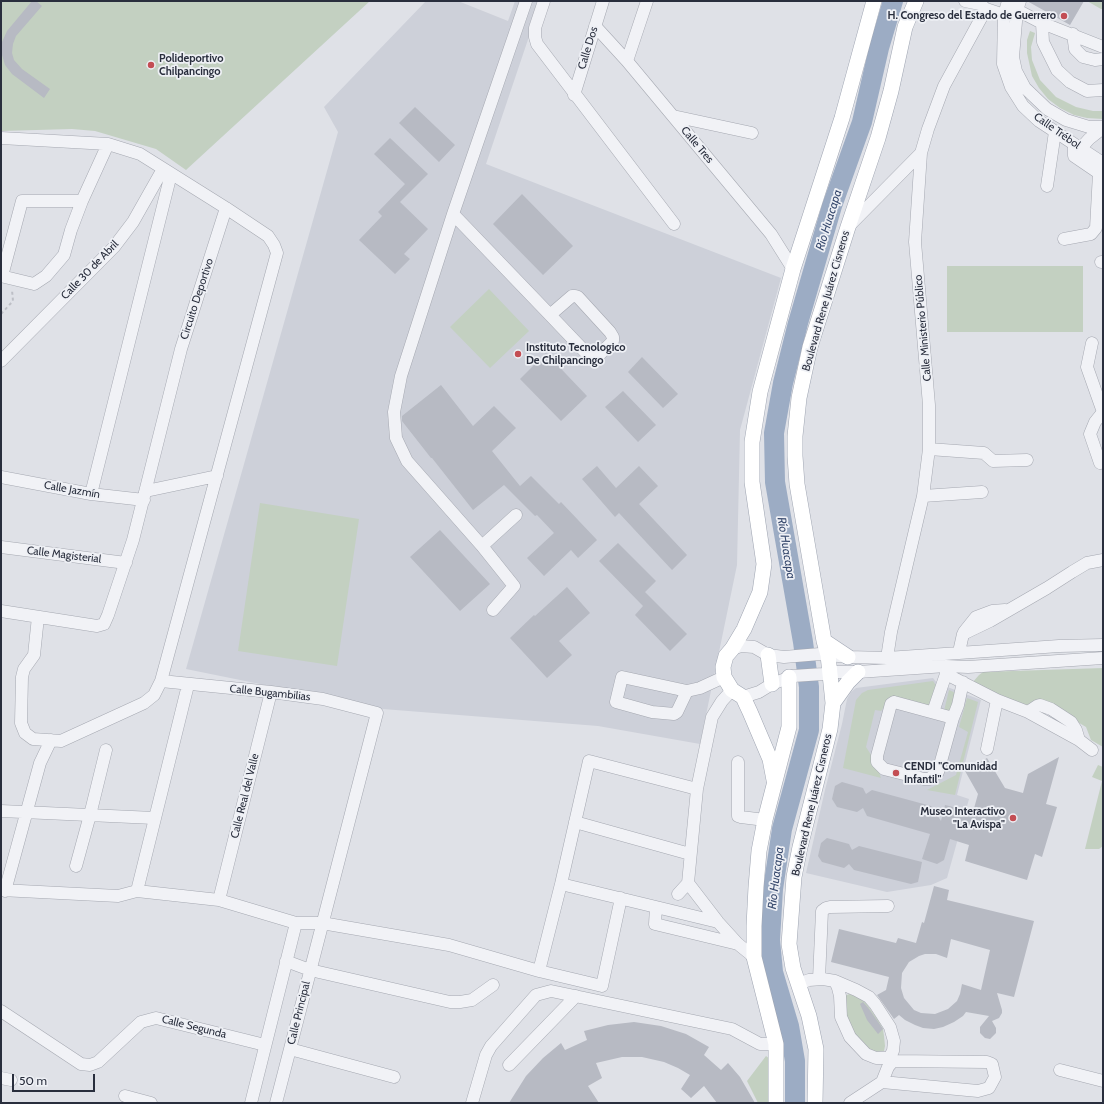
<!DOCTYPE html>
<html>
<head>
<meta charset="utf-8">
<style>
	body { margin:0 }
	#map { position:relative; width:1104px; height:1104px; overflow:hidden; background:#dfe1e7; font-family:Cabin,sans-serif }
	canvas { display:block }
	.frame { position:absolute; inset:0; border:2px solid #292e3d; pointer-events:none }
	.scale { position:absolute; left:12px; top:1074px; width:83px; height:18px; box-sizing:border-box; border:2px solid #292e3d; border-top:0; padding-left:5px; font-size:12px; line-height:14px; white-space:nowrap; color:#292e3d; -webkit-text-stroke:3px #eef0f5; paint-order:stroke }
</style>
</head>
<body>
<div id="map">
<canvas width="1104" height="1104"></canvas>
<div class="frame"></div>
<div class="scale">50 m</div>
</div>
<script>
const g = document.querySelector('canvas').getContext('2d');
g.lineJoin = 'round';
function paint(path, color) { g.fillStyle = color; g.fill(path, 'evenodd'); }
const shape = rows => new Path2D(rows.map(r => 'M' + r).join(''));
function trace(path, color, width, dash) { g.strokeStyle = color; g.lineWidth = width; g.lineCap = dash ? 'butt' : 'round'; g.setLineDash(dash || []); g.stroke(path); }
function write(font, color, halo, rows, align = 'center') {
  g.font = font + ' Cabin,sans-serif'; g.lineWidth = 3.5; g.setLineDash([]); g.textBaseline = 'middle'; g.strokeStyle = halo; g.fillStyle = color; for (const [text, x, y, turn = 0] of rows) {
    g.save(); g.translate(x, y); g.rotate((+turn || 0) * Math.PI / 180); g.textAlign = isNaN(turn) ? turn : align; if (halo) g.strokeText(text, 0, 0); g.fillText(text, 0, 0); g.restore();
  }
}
paint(shape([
	[426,1,458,1,508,21,515,1,541,1,486,164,781,278,740,430,737,565,700,744,598,726,383,709,186,669,338,132,324,107],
	[933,678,937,683,981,700,957,795,969,799,947,878,931,885,887,892,806,873,825,790,842,724,847,699,851,692,856,688]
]), '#cdd0d9');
paint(shape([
	[1,1,370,1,186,170,156,149,95,131,72,129,1,131],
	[1087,1,1103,1,1103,9,1101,9],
	[1030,31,1035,33,1031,47,1032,60,1040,80,1056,97,1076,107,1093,111,1103,111,1103,119,1087,118,1074,115,1060,108,1048,99,1039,88,1032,76,1027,53,1027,40],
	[947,266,1083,266,1083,332,947,332],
	[489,289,529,331,490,368,450,327],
	[260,503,359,519,337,666,238,651],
	[1103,668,1103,747,1091,740,1086,727,1046,703,1024,705,972,683,979,675,983,672],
	[933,681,937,687,930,707,887,704,881,711,875,710,866,747,875,761,881,778,843,768,856,700,862,693,868,690],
	[949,690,958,694,952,713,944,711],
	[967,698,978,702,955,795,927,790,956,775,968,732,959,727],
	[1098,765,1103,767,1103,846,1099,849,1085,849,1102,781,1092,777],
	[849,994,857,996,866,1003,878,1020,883,1029,884,1036,885,1046,884,1051,873,1052,862,1044,849,1029,843,999,845,996],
	[766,1056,770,1059,771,1103,758,1103,747,1081]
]), '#c3d0c1');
trace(shape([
	[795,1103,795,1061,789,1026,773,972,770,940,773,889,782,829,809,730,809,687,803,642,775,482,774,433,783,383,798,323,832,206,862,122,879,48,893,1]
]), '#9cacc4', 20);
paint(shape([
	[32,1,36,1,42,6,16,36,13,44,12,53,14,60,22,69,50,89,44,98,12,74,5,65,2,55,2,42,7,31],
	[1027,1,1084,1,1070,25],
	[415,107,455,145,439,162,399,123],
	[390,138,428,174,400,202,428,229,404,254,410,259,395,274,359,240,382,216,378,212,405,184,374,154],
	[522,194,573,246,543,275,493,224],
	[546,353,587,396,561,421,520,379],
	[642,357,678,394,663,408,628,372],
	[441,385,473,426,494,406,516,428,492,451,520,486,531,476,559,504,561,502,597,540,578,558,571,550,544,576,527,558,554,533,537,515,535,516,504,485,473,510,432,458,431,458,402,421,402,416],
	[623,391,656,425,638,442,605,407],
	[597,466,616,488,639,466,658,486,639,504,687,555,672,570,619,513,615,517,582,479],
	[440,530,490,584,460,611,410,557],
	[618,543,656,581,645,592,687,634,670,651,635,615,643,606,599,561],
	[567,587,590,613,559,641,572,655,547,678,510,638,534,615,535,616],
	[1059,757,1046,804,1057,807,1042,857,1035,854,1027,880,965,861,969,845,950,839,944,860,937,864,922,859,930,834,867,816,863,808,857,812,837,807,832,799,835,786,842,782,863,788,866,794,872,790,931,806,941,821,945,805,973,812,978,794,965,771,987,758,1005,788,1023,793,1028,774],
	[827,838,849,844,852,850,859,846,922,862,918,882,911,884,854,870,849,864,844,868,822,862,818,856,821,843],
	[934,886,949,890,947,900,1034,921,1014,997,997,993,1002,1010,1002,1013,999,1018,992,1021,996,1028,996,1033,990,1039,985,1038,980,1033,980,1027,989,1016,966,1012,963,1016,954,1022,943,1027,934,1029,923,1028,915,1025,905,1020,899,1015,894,1019,877,995,886,990,889,977,831,962,839,929,896,943,898,938,916,943,922,922,924,923],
	[951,939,990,950,981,990,962,984,960,994,957,1001,948,1009,935,1014,921,1013,914,1010,904,998,901,988,902,973,909,962,919,956,925,954,936,954,947,958],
	[863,1002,869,1009,883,1029,878,1034,867,1020,860,1004],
	[634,1022,661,1026,686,1034,709,1047,704,1055,721,1070,728,1063,740,1077,755,1103,717,1103,704,1086,691,1098,681,1089,690,1075,678,1068,664,1062,642,1057,622,1057,596,1063,602,1078,588,1086,599,1103,509,1103,526,1076,543,1058,561,1043,565,1050,587,1040,584,1031,608,1025]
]), '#b7bac3');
const minor = shape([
	[544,1,535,28,535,37,537,44,674,224],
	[965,1,980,4,986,9,1004,15],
	[1008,1,1004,15,1003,64,1011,87,1023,106,1039,121,1103,163],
	[1020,1,1017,10,1013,57,1016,71,1025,88,1047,109,1066,120,1089,127,1103,127],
	[1017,10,1042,23,1103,47],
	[1042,23,1043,42,1057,70,1070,82,1087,91,1103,90],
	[595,26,627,61,771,234,793,269],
	[1073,34,1075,49,1083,57,1095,60,1103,59],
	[627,61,647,1],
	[574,95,603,1],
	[673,116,752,133],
	[1,138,108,144,140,154,226,208,268,236,274,245,277,253,161,681,154,695,144,703,61,741,33,739,25,733,21,723,22,677,24,669,34,655,38,617],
	[1074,144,1074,156,1099,173,1101,165],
	[1081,148,1089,139,1103,128],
	[1047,186,1055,132],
	[453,214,550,315,591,358,598,356,613,341,613,337,610,332,578,297,575,296,572,296,550,315],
	[849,226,921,153],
	[1064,239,1091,234,1096,228,1099,173],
	[1101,262,1103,262],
	[1,276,34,284,46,276,64,255,71,230,82,201,108,144],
	[2,276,22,201,82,201],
	[1092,343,1087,367,1103,412],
	[1,361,114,247,133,222,163,169],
	[929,449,984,453,993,461,1027,460],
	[1100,463,1090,434,1095,422,1103,412],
	[1,477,91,494,144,500],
	[146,491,217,476],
	[91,494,171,174],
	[923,496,982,492],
	[482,546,516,515],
	[1,547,126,563],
	[493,610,514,586,482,546,407,461,396,438,394,412,401,376,453,214,526,1],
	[1,611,97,626,104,624,108,615,133,540,181,349,226,208],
	[964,632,976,617,992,611,1005,610],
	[732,649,741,646,754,647,768,655,784,657,820,654,848,657,887,658,1059,646,1103,645],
	[959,652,963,634,990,621,1047,588,1072,572,1087,563,1103,560],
	[887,658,891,632,923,496,929,449,929,405,915,242,921,153,928,129,944,86,986,9],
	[946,666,946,674,997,700,1028,712,1079,740,1092,750],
	[161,681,271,692,323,699,377,713,276,1103],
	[732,690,722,701,712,717,697,789,688,883,718,922,738,944,754,957],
	[687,691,677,712,674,714,652,712,616,702,622,677,687,691,700,688,724,677],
	[743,697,759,692,772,684,793,676,823,674,831,672,858,672,946,666,968,667,1103,658],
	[894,702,953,718,938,772,929,779,924,779,884,769,877,762,877,756,891,704,894,702],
	[933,712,946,674],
	[1028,712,1037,706,1040,705,1051,709,1071,722,1076,730,1079,740],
	[953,718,958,705,963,682],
	[987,749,997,700],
	[738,762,738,816,741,817,765,820],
	[1,811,154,818],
	[575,822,690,854],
	[76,866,90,815,106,750],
	[561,884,718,922],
	[1,890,118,896,137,891,219,900,296,923,322,923,449,945,539,971,602,986,621,898],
	[5,891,40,763,51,740],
	[137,891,188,685],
	[678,894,688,883],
	[219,900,271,692],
	[656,907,655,924,738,944],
	[286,961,310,970,450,1002,460,1002,472,1000,493,985],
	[539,971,561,884,589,761,697,789],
	[819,979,822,911,826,908,830,907,888,906],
	[798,984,809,980,823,979,835,981,856,990,869,997,875,1004,890,1027,894,1041,893,1051,889,1058,876,1058,866,1054,850,1037,841,1017,840,996,838,988,835,981],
	[1,1011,81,1064,90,1065,98,1062,141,1022,156,1018,265,1045],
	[290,1049,394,1077],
	[889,1058,893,1061,987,1062,992,1064,995,1077,989,1088,978,1091,882,1082,888,1067,893,1061],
	[509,1065,576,996],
	[1060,1070,1103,1081],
	[1,1078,11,1080],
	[125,1096,151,1103],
	[251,1103,296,923],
	[472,1103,486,1055,491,1046,536,995,551,991,732,1029,760,1044,776,1044],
	[850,1103,882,1082]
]);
const major = shape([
	[824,641,848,657],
	[768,655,772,684],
	[833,703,848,682,858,672],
	[774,780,770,759,750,712,743,697,732,690,724,677,723,667,726,656,732,649,744,629,760,592,764,564,752,482,752,442,760,392,793,269,842,118,874,1],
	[776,1103,776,1044,754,957,754,926,756,887,759,851,765,820,789,727,789,677],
	[815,1103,816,1049,809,1016,793,968,789,944,794,877,800,847,830,729,833,703,828,655,824,641,797,484,795,456,795,436,799,398,810,347,848,227,878,138,891,91,905,27,916,1]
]);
trace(minor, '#a5a8b1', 13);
trace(major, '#9fa5b2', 16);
trace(shape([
	[1,314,13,301,12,290]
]), '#bdbfc6', 2, [3, 3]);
trace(minor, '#f1f2f6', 12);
trace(major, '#fff', 15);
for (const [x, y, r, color] of [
	[1064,16,4,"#c34d53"],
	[151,65,4,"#c34d53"],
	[518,354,4,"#c34d53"],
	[896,773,4,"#c34d53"],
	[1013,818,4,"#c34d53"]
]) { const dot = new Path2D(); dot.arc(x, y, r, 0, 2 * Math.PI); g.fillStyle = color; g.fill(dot); trace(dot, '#eef0f5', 1.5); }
write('bold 11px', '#292e3d', '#eef0f5', [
	["H. Congreso del Estado de Guerrero",1056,16,"right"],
	["Polideportivo",159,59],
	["Chilpancingo",159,72],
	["Instituto Tecnologico",526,348],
	["De Chilpancingo",526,361],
	["CENDI \"Comunidad",904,767],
	["Infantil\"",904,780],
	["Museo Interactivo",1005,812,"right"],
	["\"La Avispa\"",1005,825,"right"]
], 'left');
write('11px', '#292e3d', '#eef0f5', [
	["Calle Dos",588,48,-73],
	["Calle Trébol",1057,131,35],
	["Calle Tres",697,145,50],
	["Calle 30 de Abril",90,270,-46],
	["Circuito Deportivo",197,299,-72],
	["Boulevard Rene Juárez Cisneros",826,301,-74],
	["Calle Ministerio Público",923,328,-95],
	["Calle Jazmín",72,490,10],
	["Calle Magisterial",64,555,7],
	["Calle Bugambilias",270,693,6],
	["Calle Real del Valle",245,796,-76],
	["Boulevard Rene Juárez Cisneros",812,805,-77],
	["Calle Principal",299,1013,-76],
	["Calle Segunda",194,1027,14]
]);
write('italic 12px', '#37496d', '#eef0f5', [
	["Río Huacapa",829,220,-73],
	["Río Huacapa",786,548,81],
	["Río Huacapa",776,878,-83]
]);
</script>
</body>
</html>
